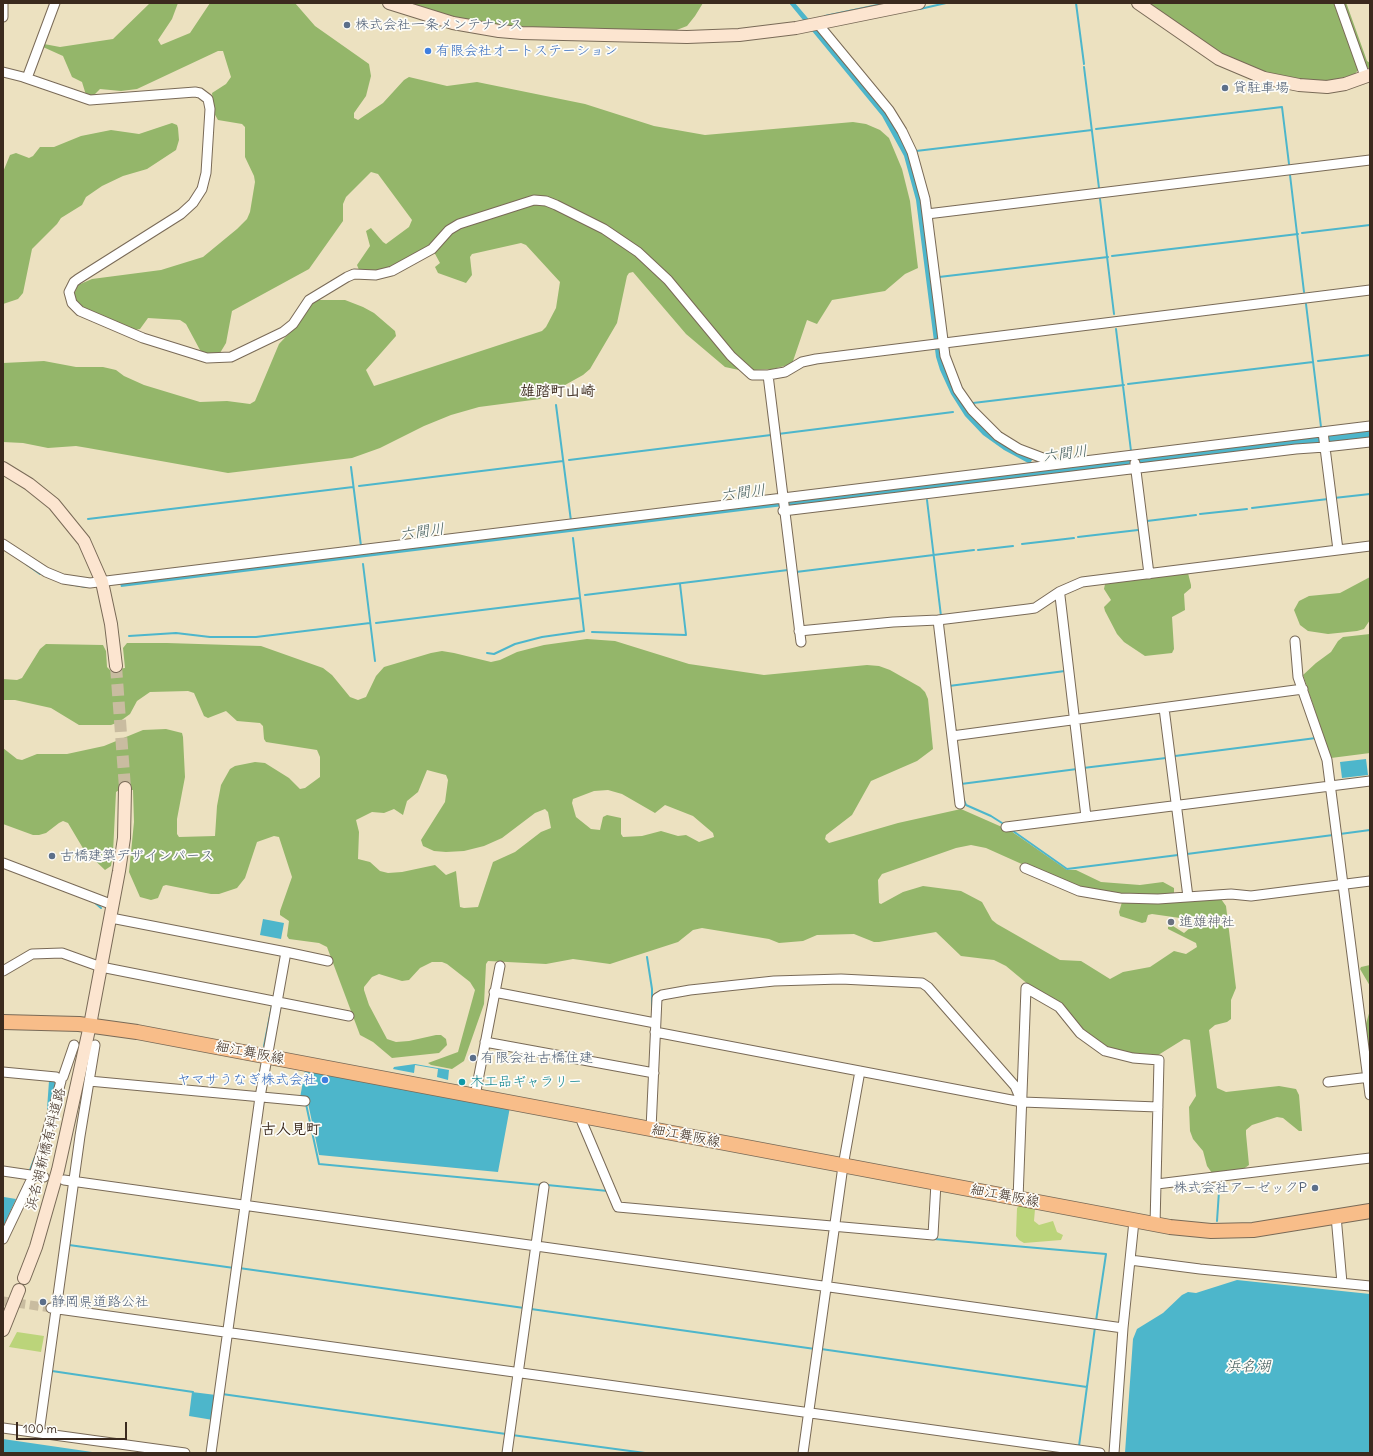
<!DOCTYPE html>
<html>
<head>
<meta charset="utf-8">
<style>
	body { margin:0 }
	#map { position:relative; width:1373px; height:1456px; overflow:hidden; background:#ece1c0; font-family:Delius,sans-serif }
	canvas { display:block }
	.frame { position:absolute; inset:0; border:4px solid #3b2a1e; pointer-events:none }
	.scale { position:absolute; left:16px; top:1422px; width:111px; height:18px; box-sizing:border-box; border:2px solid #3b2a1e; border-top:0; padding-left:5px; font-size:12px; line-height:14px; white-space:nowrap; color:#3b2a1e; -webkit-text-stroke:3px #fdfcf7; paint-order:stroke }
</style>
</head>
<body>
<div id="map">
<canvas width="1373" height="1456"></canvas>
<div class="frame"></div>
<div class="scale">100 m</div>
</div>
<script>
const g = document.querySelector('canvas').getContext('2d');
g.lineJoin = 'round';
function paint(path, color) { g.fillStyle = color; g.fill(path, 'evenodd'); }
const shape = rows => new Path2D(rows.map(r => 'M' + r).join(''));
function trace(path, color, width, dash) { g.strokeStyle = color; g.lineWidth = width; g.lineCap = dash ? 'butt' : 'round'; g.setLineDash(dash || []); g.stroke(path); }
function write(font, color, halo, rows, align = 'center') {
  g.font = font + ' Delius,"Klee One",sans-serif'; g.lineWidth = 3.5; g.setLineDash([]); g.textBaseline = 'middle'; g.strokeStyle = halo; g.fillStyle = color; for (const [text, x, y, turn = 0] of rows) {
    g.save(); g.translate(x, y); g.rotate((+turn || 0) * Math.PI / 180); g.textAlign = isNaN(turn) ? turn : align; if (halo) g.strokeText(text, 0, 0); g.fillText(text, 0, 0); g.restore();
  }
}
paint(shape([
	[1020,1205,1035,1209,1034,1221,1039,1225,1053,1221,1057,1232,1063,1235,1061,1240,1024,1243,1019,1240,1016,1236,1017,1208],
	[17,1332,44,1336,41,1352,9,1347]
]), '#bbd47a');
paint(shape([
	[150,3,178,3,172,19,158,40,161,45,190,33,210,3,295,3,315,26,369,64,371,76,366,96,354,113,354,118,358,120,383,103,404,80,409,77,447,86,477,82,585,104,654,126,705,135,853,122,866,124,880,130,889,138,902,169,910,201,918,268,905,274,885,291,832,300,817,324,807,320,792,364,773,369,752,370,748,369,655,263,546,199,458,222,435,243,381,272,359,270,357,265,370,246,366,231,371,228,383,242,386,244,409,227,412,220,378,174,371,172,346,197,343,204,343,221,309,269,232,311,226,343,220,353,207,355,200,350,186,324,180,320,148,318,140,329,135,330,83,308,75,299,75,292,78,285,92,279,161,270,203,257,237,229,247,219,250,212,255,182,254,176,245,157,245,127,242,124,218,120,214,113,212,93,226,84,231,77,223,51,218,51,137,89,121,91,100,89,93,96,86,95,82,82,72,77,63,56,43,47,44,44,60,47,113,39],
	[404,3,703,3,695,16,687,26,674,31,499,26,455,18],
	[1147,3,1335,3,1358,70,1354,75,1327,81,1300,80,1266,73,1222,54],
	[1343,3,1346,3,1347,5,1367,61,1370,63,1370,69,1365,66],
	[172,123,177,125,178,128,179,140,176,150,147,169,123,176,102,186,86,197,82,205,61,218,57,224,32,249,23,293,18,299,3,304,3,172,10,155,16,153,29,158,33,156,40,147,54,147,81,136,111,130,139,134],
	[545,203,603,231,652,267,739,370,725,367,686,334,633,272,629,273,627,276,617,323,590,369,583,375,540,399,479,407,451,415,424,426,380,448,352,458,228,473,88,448,76,446,48,448,23,443,3,442,3,363,44,361,76,367,103,367,116,370,124,376,144,385,200,402,227,401,250,404,255,401,279,344,296,326,315,300,345,300,363,307,374,313,395,331,396,336,366,370,374,386,542,331,546,327,556,308,560,282,526,245,521,243,472,254,470,257,472,275,466,283,438,273,435,267,440,263,434,252,450,231,523,204],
	[1188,573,1191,585,1191,588,1184,594,1185,610,1172,617,1174,649,1172,653,1145,656,1124,642,1117,634,1105,611,1104,607,1111,600,1104,589,1105,584],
	[1370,577,1370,620,1364,629,1357,631,1328,634,1308,631,1300,625,1294,610,1299,601,1309,596,1340,593],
	[1370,634,1370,753,1331,758,1303,675,1316,663,1331,652,1338,641,1343,637],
	[587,639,615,641,689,664,764,675,867,665,879,666,890,670,920,687,925,692,928,699,933,749,917,761,871,781,852,815,826,835,825,839,829,843,898,823,961,809,1011,831,1067,870,1076,870,1101,882,1140,885,1163,882,1174,888,1174,894,1120,895,1073,887,986,848,971,845,956,848,882,874,878,880,879,903,881,904,903,892,923,886,961,891,982,902,992,920,997,924,1060,960,1081,961,1110,979,1123,972,1150,967,1174,951,1186,954,1197,947,1196,943,1168,929,1168,927,1173,926,1184,933,1198,921,1197,916,1180,918,1152,914,1148,915,1146,922,1142,923,1120,916,1119,912,1122,902,1221,899,1226,906,1236,988,1231,1000,1231,1019,1227,1022,1215,1025,1209,1030,1217,1088,1226,1092,1279,1086,1296,1089,1299,1095,1302,1131,1299,1131,1283,1118,1277,1117,1252,1125,1246,1130,1246,1134,1249,1165,1242,1170,1212,1173,1207,1166,1203,1151,1193,1139,1190,1131,1189,1107,1196,1096,1190,1040,1184,1039,1155,1057,1106,1049,1006,966,994,960,961,956,936,932,879,942,874,942,854,934,817,935,803,941,779,943,769,939,702,928,693,930,678,942,610,964,573,959,546,964,488,961,486,964,484,1004,464,1061,452,1069,431,1065,428,1063,458,1052,475,990,470,982,447,964,442,962,432,962,420,968,409,980,402,981,379,974,372,977,364,987,364,990,369,1005,387,1039,396,1042,409,1041,436,1035,441,1035,446,1039,447,1045,439,1053,392,1058,373,1042,360,1035,327,947,319,943,289,939,287,936,289,921,280,915,280,911,292,877,279,837,274,836,257,842,245,878,237,888,219,894,211,894,166,885,163,886,158,898,151,900,140,897,129,872,134,822,133,790,119,790,116,792,113,853,111,866,105,870,84,850,68,823,63,821,59,823,46,833,39,835,33,835,3,824,3,748,17,759,22,760,37,754,67,754,104,746,143,730,166,729,182,733,183,737,185,777,177,819,177,834,179,837,215,836,217,806,221,785,230,769,235,766,255,762,265,763,289,778,300,789,305,788,320,777,320,757,317,750,266,742,264,739,263,726,260,723,237,721,226,711,208,718,204,716,194,693,188,691,150,692,137,701,130,714,119,722,111,725,79,725,51,708,15,700,3,700,3,679,17,680,22,678,40,649,46,644,103,645,106,651,107,667,110,670,125,668,123,648,127,643,167,643,261,646,323,668,332,675,350,697,358,700,366,697,376,676,384,667,431,653,442,651,454,653,491,662,500,660,517,652,544,645],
	[427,770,446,775,448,780,445,802,421,840,423,846,434,851,446,852,464,851,484,846,502,838,535,813,545,809,548,812,551,828,541,832,515,852,493,862,478,907,464,908,460,907,456,871,446,875,435,865,402,872,388,873,380,871,370,862,358,859,359,832,356,820,372,812,384,813,394,809,403,815,407,801,418,792],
	[608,790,622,794,655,813,665,805,693,816,713,833,714,837,699,842,686,835,678,836,661,831,642,836,623,837,621,834,621,818,607,815,603,817,600,830,591,829,576,817,572,803,573,799,594,791],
	[1370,965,1370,986,1360,969,1361,967],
	[1370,1010,1370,1070,1365,1027]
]), '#94b66a');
paint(shape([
	[789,3,795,3,880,103,905,143,920,188,945,368,962,402,1033,458,1030,464,1004,450,983,435,965,416,951,394,940,370,936,357,916,200,904,156,882,116],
	[1370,430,1370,438,758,509,121,587,120,583],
	[1366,759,1368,775,1342,778,1340,762],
	[263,919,284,923,281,939,260,935],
	[415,1064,449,1070,448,1080,437,1077,438,1069,415,1065,414,1073,393,1069,394,1067],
	[305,1070,510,1107,498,1172,319,1155,308,1103,309,1099,300,1098],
	[49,1081,56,1082,48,1109,47,1109],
	[4,1197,16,1199,3,1227,3,1203],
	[1237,1280,1370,1294,1370,1453,1125,1453,1133,1339,1137,1329,1163,1313,1182,1295,1188,1292,1196,1293],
	[192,1392,216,1395,213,1420,189,1416],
	[3,1439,99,1453,3,1453]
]), '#4db6cb');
trace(shape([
	[1076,3,1084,64],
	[920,9,946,3],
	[825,16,887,3],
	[1084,67,1099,188],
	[1096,129,1282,107,1289,164],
	[916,151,1092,130],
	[1290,175,1304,292],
	[1100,199,1114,314],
	[1302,233,1370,225],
	[1112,256,1298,234],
	[939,277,1108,257],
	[1306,304,1321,427],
	[1116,329,1131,451],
	[1318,361,1370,355],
	[1128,384,1313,362],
	[973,403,1124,385],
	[556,405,571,521],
	[778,434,953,412],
	[569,460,771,435],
	[351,467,361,546],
	[359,486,563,461],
	[1334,498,1370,494],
	[927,500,941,616],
	[1252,508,1328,499],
	[1200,514,1247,509],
	[88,519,353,487],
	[1147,521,1196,515],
	[1078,537,1138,530],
	[1022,544,1074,538],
	[978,550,1013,546],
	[26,564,40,574],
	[363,564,375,661],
	[796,572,974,550],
	[69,584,86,587],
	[585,595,788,570],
	[376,623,580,598],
	[592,632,686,635,680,584],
	[129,636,176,633,210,637,256,637,370,623],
	[487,653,494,654,515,644,542,637,584,631,573,538],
	[949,686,1065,671],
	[1175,756,1316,738],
	[1083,768,1166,758],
	[961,784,1077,769],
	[963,798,966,805,991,816,1002,823],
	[1013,831,1067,869,1178,855],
	[1340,834,1370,830],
	[1187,854,1333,835],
	[94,902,101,908],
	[647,957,652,989,652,1015],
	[264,1046,272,1006],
	[306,1104,319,1164,542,1185],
	[30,1170,35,1157],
	[547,1185,608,1191],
	[1217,1221,1219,1191],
	[934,1239,1106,1254,1096,1321],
	[69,1245,234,1268],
	[239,1268,524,1308],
	[531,1309,815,1349],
	[821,1349,1087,1387],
	[52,1371,193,1392],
	[222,1394,506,1434],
	[512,1435,645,1453],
	[1079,1446,1095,1327]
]), '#4db6cb', 2);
trace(shape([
	[3,1301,51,1308]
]), '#c9bca0', 9, [9, 4.5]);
trace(shape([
	[116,666,125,788]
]), '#c9bca0', 12, [12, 6]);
const street = shape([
	[1339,3,1365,76],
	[3,17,3,3],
	[818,24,889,110,902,131,912,152,925,199,945,356,958,390,972,410,998,436,1019,449,1056,463],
	[3,72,23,77,90,100,195,92,200,93,208,99,210,109,206,173,202,189,193,203,181,214,78,279,74,282,69,292,72,303,80,311,143,338,207,358,231,357,283,332,293,324,309,300,347,277,354,274,376,275,392,271,432,249,449,230,459,224,534,200,546,201,556,205,604,229,638,252,668,280,731,356,752,375,768,375,785,372,802,362,816,359,1370,290],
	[27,78,55,3],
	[927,214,1370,160],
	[768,375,801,642],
	[1323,432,1338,550],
	[1135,463,1149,574],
	[783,511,1296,449,1325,447,1370,442],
	[3,544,46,572,63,579,90,583,1370,426],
	[1058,593,1060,596,1086,817],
	[938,620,960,804],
	[799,631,893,622,938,620,1028,609,1035,608,1059,592,1082,582,1370,546],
	[1295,641,1298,677,1327,760,1370,1095],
	[1164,708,1188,897],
	[952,736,1303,689],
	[1006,827,1370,781],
	[3,863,113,905],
	[1025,868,1079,891,1120,898,1158,899,1231,894,1251,896,1370,881],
	[111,918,286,952,260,1097,211,1453],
	[286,952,328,961],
	[3,971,32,954,62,953,101,967,349,1016],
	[494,992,655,1023],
	[655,1032,1022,1102,1158,1107],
	[485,1042,654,1073],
	[3,1072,56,1077,61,1081,44,1144,35,1172,3,1239],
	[60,1079,63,1077,74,1045],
	[89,1081,305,1101],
	[1328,1082,1370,1077],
	[475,1096,500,966],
	[583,1116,582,1122,618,1207,933,1235,936,1183],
	[651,1129,657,998,662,995,690,990,774,981,841,979,922,983,928,987,1015,1086,1022,1102],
	[3,1171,44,1177],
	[64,1180,1123,1328],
	[1157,1184,1370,1158],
	[1018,1199,1026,988,1059,1007,1080,1033,1105,1051,1133,1058,1159,1060,1155,1225],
	[1336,1216,1342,1283],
	[1130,1260,1200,1269,1370,1286],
	[51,1308,1100,1453],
	[3,1428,185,1453],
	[39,1433,80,1136,95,1045],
	[507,1453,544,1187],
	[803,1453,843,1166,860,1071],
	[1114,1453,1123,1328,1134,1221]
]);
const secondary = shape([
	[389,3,453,23,499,31,522,33,687,37,739,35,796,28,919,3],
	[1138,3,1219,59,1264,78,1299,85,1327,87,1345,84,1370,75],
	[3,468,29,484,54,504,84,541,102,582,111,624,116,666],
	[24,1278,36,1247,58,1170,90,1025,119,871,124,838,125,788],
	[3,1330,19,1290]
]);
const primary = shape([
	[3,1022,79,1024,137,1032,1170,1227,1211,1231,1253,1230,1370,1211]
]);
trace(street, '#796a57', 11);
trace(secondary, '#796a57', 14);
trace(primary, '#796a57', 16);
trace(street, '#fff', 9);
trace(secondary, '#fce5d0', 12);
trace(primary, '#f8bd89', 14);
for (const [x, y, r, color] of [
	[347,25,4,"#5c6f8a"],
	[428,51,4,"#3f7fe0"],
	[1225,88,4,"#5c6f8a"],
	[52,856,4,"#5c6f8a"],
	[1171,922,4,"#6b7280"],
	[473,1058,4,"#5c6f8a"],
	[325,1080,4,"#3f7fe0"],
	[462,1082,4,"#0f9aa8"],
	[1315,1188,4,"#5c6f8a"],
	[43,1302,4,"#5c6f8a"]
]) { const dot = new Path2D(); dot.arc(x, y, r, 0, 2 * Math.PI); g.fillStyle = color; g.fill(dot); trace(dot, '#fdfcf7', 1.5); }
write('14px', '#4e5e75', '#fdfcf7', [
	["株式会社一条メンテナンス",355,25],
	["貸駐車場",1233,88],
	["古橋建築デザインパース",60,856],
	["有限会社古橋住建",481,1058],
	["株式会社アーゼックP",1307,1188,"right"],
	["静岡県道路公社",51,1302]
], 'left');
write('14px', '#366cbe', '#fdfcf7', [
	["有限会社オートステーション",436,51],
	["ヤマサうなぎ株式会社",317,1080,"right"]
], 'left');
write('14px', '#5b616d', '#fdfcf7', [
	["進雄神社",1179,922]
], 'left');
write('14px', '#3b2a1e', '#fdfcf7', [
	["細江舞阪線",250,1053,11],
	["細江舞阪線",686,1136,11],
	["浜名湖新橋有料道路",46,1149,-76],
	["細江舞阪線",1005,1196,11]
]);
write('14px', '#0d838f', '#fdfcf7', [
	["木工品ギャラリー",470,1082]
], 'left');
write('bold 15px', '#3b2a1e', '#fdfcf7', [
	["雄踏町山崎",558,392],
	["古人見町",291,1130]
]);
write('italic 15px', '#415b5b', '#fdfcf7', [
	["六間川",1065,454,-7],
	["六間川",743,493,-7],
	["六間川",422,532,-7],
	["浜名湖",1248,1367]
]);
</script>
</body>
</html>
